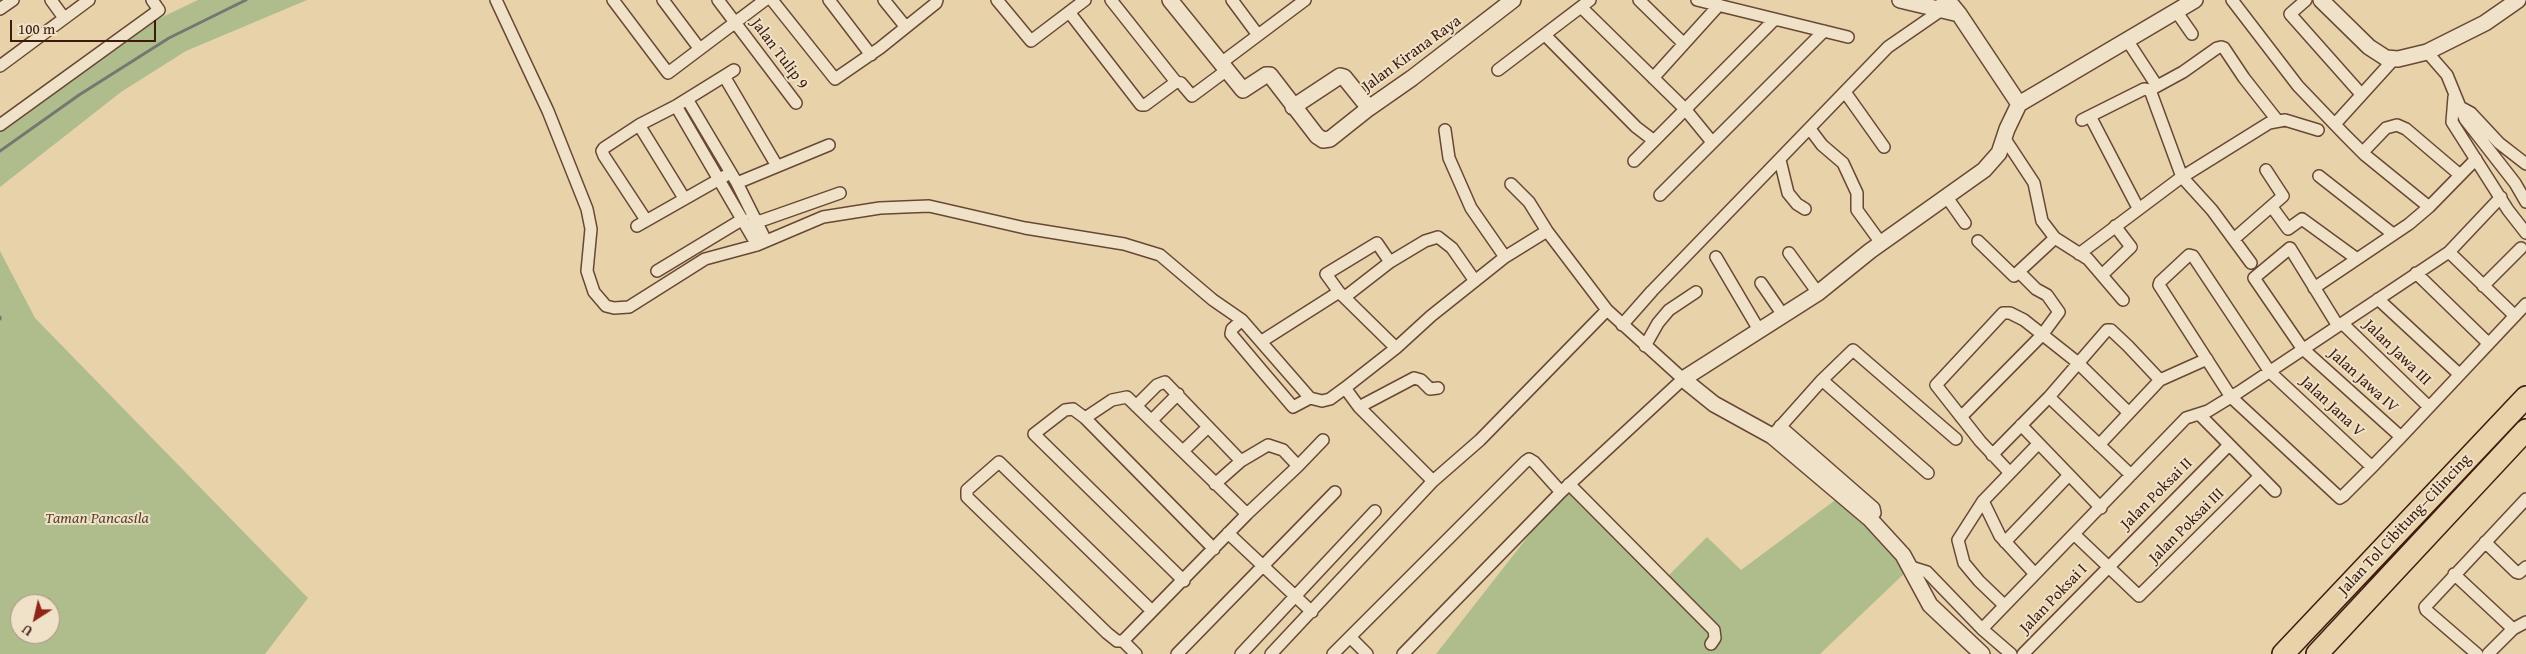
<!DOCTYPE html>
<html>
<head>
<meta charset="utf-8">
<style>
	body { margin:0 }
	#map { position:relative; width:2526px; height:654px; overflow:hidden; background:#e7d2aa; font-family:"Gentium Book Plus",serif }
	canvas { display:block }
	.north { position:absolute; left:10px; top:594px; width:50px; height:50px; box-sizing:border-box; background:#efe2c8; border:1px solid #a8927e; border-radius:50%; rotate:215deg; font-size:14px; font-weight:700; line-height:20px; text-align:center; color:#3d1a0e }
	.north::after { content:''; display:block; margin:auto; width:18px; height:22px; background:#8f2418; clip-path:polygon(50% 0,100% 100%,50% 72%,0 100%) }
	.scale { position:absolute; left:10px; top:20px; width:146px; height:22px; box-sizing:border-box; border:2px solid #3d1a0e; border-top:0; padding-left:6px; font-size:15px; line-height:18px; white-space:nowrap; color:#3d1a0e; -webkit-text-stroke:4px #efe2c8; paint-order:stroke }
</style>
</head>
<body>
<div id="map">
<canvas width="2526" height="654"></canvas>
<div class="north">U</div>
<div class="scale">100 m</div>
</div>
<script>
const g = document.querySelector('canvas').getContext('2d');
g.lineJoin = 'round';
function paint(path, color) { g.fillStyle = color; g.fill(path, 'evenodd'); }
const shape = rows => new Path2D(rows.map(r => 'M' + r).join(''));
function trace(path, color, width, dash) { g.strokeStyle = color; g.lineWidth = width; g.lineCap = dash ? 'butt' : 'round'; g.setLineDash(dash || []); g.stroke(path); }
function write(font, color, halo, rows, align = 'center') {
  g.font = font + ' "Gentium Book Plus",serif'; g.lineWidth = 4; g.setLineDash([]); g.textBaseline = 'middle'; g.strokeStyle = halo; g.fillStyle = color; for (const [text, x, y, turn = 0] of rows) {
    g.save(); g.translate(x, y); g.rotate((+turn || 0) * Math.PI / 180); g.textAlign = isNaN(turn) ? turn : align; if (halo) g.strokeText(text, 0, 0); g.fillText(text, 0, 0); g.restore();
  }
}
paint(shape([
	[198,0,307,0,186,51,121,92,0,187,0,130,156,20],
	[0,251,35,318,308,598,265,654,0,654],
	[20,604,50,604,50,634,20,634],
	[1569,484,1664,580,1707,537,1741,570,1842,495,1911,567,1820,654,1436,654]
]), '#afbd8d');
trace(shape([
	[0,151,79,95,169,38,246,0],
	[0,317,0,319]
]), '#747870', 3);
const minor = shape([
	[51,0,64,18],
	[496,0,548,111,587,209,591,229,587,271,594,292,606,306,614,308,629,307,705,259,757,245,823,217,880,208,929,206,1025,228,1124,244,1160,255,1213,300,1242,320,1310,398,1322,401,1330,399,1345,388,1396,348,1431,316,1505,257,1547,231,1607,310,1683,379,1561,492,1403,654],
	[613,0,668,73,765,0],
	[663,0,699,48],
	[718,0,796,103],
	[772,0,835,79,880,48,936,3,937,0],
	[829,0,871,55],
	[884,0,905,26],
	[997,0,1031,41,1085,0],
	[1111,0,1176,82],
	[1232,0,1258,35],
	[1639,0,1683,43],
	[1697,0,1848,37],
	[2232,0,2298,86,2344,134,2365,155,2429,207],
	[2306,0,2290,14,2361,94],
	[1581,7,1685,109,1712,142],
	[0,9,13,0],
	[2176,11,2192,34],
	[1069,12,1141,105,1145,105,1176,82,1181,83,1192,96,1227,70],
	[1545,35,1636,127,1653,140],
	[2127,40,2157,86],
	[2427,52,2447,75,2465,119,2515,183,2526,202],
	[1221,63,1305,0],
	[0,66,89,0],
	[1498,70,1590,0],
	[724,76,777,166],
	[1653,78,1719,5],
	[2150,90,2182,177,2212,210,2251,263],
	[1845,92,1884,147],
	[2454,97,2452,122,2508,210,2526,233],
	[687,99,737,183,766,241],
	[676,106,757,245],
	[2460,107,2471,113,2499,143,2526,164],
	[2090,116,2138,208],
	[2082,120,2144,89,2150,90,2183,72,2217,48,2221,47,2224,48,2244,78,2277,120],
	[2335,124,2394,59],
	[0,125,159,10,152,0],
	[639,125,684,198],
	[1810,129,1822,145,1843,163,1857,193,1857,210,1881,243],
	[1445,130,1449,158,1471,208,1505,257],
	[2005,139,2034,183,2042,221,2055,238],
	[2363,152,2386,128,2397,125,2406,129,2460,175],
	[1780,160,1788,193,1797,204,1805,209],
	[1634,161,1775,19],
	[2319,176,2393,234],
	[737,183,829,145],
	[1511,184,1529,202,1547,231],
	[1660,195,1824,31],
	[1946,196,1965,223],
	[2272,207,2288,229,2302,219,2357,259],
	[646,220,604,156,602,151,604,148,639,125,676,106,734,70],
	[752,224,840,193],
	[637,226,725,176],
	[2235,238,2283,196,2266,170],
	[1978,241,2014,276,2055,238,2088,259,2123,300],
	[2449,252,2515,316],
	[1789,253,1818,293],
	[2079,254,2179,179,2269,123,2285,120,2318,130],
	[1716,257,1759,330],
	[1390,262,1377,243,1326,274,1339,292,1396,348],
	[657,271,743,219],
	[2416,273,2488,343],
	[2102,275,2131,247,2115,226],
	[1761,283,1783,315],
	[2483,286,2521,248],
	[2314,288,2409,224,2429,207,2476,159],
	[1345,297,1390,262,1425,241,1438,237,1452,248,1475,281],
	[2378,299,2459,374],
	[1242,320,1232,329,1231,334,1263,372,1293,407,1310,398],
	[2342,323,2429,407],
	[1622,325,1652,291,1888,47,1946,7],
	[2338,326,2290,248,2254,278,2302,348,2401,437],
	[1262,341,1339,292],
	[1645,346,1658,323,1669,310,1696,292],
	[1822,380,1928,473],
	[1345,388,1359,407,1433,481],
	[2049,397,2131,475],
	[1136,406,1157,385,1165,382,1241,461],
	[1359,407,1414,378,1421,380,1430,389,1438,388],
	[2199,414,2275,491],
	[1961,417,2042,335,2059,312,2047,295,2036,289,2020,273],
	[1085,418,1214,549],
	[1152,420,1178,394],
	[2021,425,2101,508],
	[1780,426,1874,508,1875,513,1870,519],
	[1772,436,1822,380,1853,350,1956,439],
	[2099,445,2160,380,2207,359],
	[1183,451,1207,428],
	[1992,455,2049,397,2107,330,2111,330,2128,346,2160,380],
	[1298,466,1323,440],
	[2372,467,2270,372,2193,256,2189,255,2160,282,2159,285,2231,397,2340,498,2343,496,2372,467,2401,437,2526,304],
	[2010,473,1980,441,1936,385,2003,313,2010,313,2024,320,2077,362,2129,413],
	[1569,484,1714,630,1715,638,1711,644],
	[1983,501,2000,536,2035,574],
	[1228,533,1312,612],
	[2075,535,2139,596,2260,476],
	[2005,542,2069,475],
	[2485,542,2516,572,2519,573,2526,567],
	[1911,567,1927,572,1982,629,2011,654],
	[2454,574,2513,629],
	[1184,581,1034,434,1065,410,1073,409,1085,418,1112,400,1127,397,1247,514],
	[2004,605,1979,581,1964,563,1958,540,1983,501,2038,444],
	[1982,629,2186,418,2208,411,2239,392,2449,252,2501,197],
	[1350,637,1367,654],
	[1123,641,1247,514,1298,466,1283,450,1268,445,1241,461,1215,484],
	[1136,654,1123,641,1117,641,1107,633,967,497,967,490,999,462,1152,611],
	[1177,654,1335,492],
	[1241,654,1375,511],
	[1271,654,1433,481,1480,440,1607,310],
	[1333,654,1526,461,1529,459,1534,462,1561,492],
	[2023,654,2229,445],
	[2477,654,2426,610,2425,607,2526,499],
	[2488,654,2513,629,2526,622]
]);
const tertiary = shape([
	[1170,0,1243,90,1266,75,1270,75,1317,136,1323,140,1330,139,1369,108,1412,78,1513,0],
	[1900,0,1959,14],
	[1944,0,1950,3,1959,14,2019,104],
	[2321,0,2369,47,2386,58,2398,59,2427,52,2485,23,2518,0],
	[2019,104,2195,0],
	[1293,107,1340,76,1344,77,1369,108],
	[1982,654,1930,605,1903,555,1870,519,1772,436,1714,404,1683,379,1818,293,1870,251,1984,170,1999,153,2007,129,2019,104]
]);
const motorway = shape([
	[2283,654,2526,397],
	[2317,654,2526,430]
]);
trace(minor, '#684835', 14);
trace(tertiary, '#684835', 18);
trace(motorway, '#3d1a0e', 24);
trace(minor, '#efe2c8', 11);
trace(tertiary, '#efe2c8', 15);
trace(motorway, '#e7d2aa', 21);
write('16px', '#3d1a0e', '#efe2c8', [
	["Jalan Tulip 9",779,54,53],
	["Jalan Kirana Raya",1412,54,-36],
	["Jalan Jawa III",2397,353,44],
	["Jalan Jawa IV",2363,381,42],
	["Jalan Jana V",2332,407,43],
	["Jalan Poksai II",2157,494,-45],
	["Jalan Tol Cibitung–Cilincing",2405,525,-47],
	["Jalan Poksai III",2187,526,-45],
	["Jalan Poksai I",2054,599,-46]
]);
write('italic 16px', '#5a432e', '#efe2c8', [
	["Taman Pancasila",97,519]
]);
</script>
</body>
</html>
